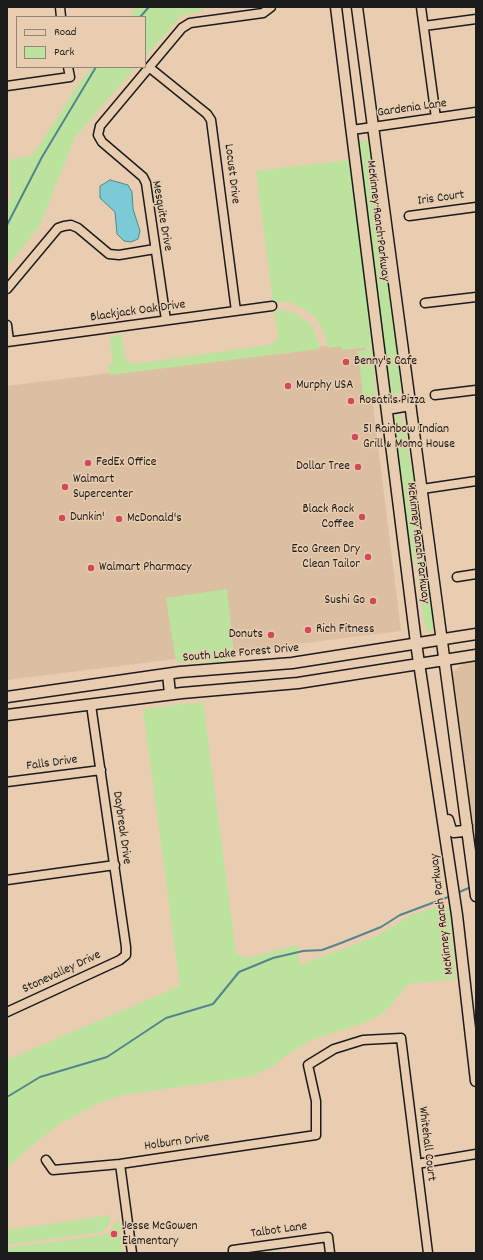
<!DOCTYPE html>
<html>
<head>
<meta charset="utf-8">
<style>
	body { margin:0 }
	#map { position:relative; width:483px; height:1260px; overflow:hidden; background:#e9cdb0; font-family:Dekko,sans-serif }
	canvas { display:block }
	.frame { position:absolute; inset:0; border:8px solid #1c1c1c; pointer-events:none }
	.legend { position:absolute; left:16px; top:16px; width:130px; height:52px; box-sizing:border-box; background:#e9cdb0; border:1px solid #978675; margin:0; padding:5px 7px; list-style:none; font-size:12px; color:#1c1c1c }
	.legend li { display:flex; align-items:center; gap:8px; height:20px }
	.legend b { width:20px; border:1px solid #978675 }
</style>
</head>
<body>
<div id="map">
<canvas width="483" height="1260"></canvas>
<div class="frame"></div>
<ul class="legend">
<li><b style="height:5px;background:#e9cdb0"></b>Road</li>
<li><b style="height:11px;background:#bbe39e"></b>Park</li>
</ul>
</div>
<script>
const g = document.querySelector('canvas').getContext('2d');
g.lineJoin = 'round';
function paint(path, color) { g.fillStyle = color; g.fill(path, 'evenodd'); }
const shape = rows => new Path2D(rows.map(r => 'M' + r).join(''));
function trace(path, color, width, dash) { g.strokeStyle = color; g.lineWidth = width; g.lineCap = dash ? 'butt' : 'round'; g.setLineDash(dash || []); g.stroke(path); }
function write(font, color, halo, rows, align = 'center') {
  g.font = font + ' Dekko,sans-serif'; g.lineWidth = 3; g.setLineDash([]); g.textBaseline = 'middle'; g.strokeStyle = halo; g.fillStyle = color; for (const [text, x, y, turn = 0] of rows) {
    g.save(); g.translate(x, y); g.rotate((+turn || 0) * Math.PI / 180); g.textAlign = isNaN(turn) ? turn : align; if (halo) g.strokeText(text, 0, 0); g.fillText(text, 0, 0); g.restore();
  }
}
paint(shape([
	[365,341,401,631,7,680,7,386],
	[476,661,476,845,452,673,463,663]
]), '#dcbea0');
paint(shape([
	[136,7,203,7,204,11,182,15,145,57,145,17,131,17],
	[92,67,136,67,75,137,39,227,7,267,7,204,11,198,9,160,33,155,80,82],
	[365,140,369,141,372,146,402,387,399,394,394,395,391,392,390,386,358,149,358,145,360,141],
	[350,160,373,336,370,336,372,347,342,350,341,346,328,348,325,334,316,318,305,310,290,302,273,302,256,171],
	[283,310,295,313,312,325,320,349,110,375,108,366,112,363,112,357,110,337,121,334,125,358,133,364,269,345,276,341,278,336,274,311],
	[373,349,376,400,374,403,364,405,358,351],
	[398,414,402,419,405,428,408,451,418,495,434,622,432,631,429,632,426,629,423,616,416,565,407,538,398,469,395,422],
	[227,589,234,654,232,659,221,662,210,661,180,663,177,661,175,657,166,598],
	[203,702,236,954,248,958,297,945,300,965,375,937,410,916,436,907,449,907,456,979,408,984,393,1003,380,1015,366,1022,314,1039,289,1053,275,1065,253,1076,123,1095,99,1103,59,1124,24,1152,7,1169,7,1060,180,986,143,709],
	[111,1215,109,1225,101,1232,7,1245,7,1230],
	[119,1219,123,1253,7,1253,7,1248,103,1235,108,1233]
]), '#bbe39e');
const water = shape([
	[110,180,128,185,132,192,133,209,140,231,138,239,131,242,124,241,117,234,115,212,100,198,100,186,110,180]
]);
paint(water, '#7bcbd7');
trace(water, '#55858c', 1);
trace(shape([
	[140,17,149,7],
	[7,225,42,157,96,67],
	[457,893,471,887],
	[7,1097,40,1077,107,1057,166,1018,213,1004,239,972,273,958,303,951,322,950,341,943,381,927,400,915,451,896]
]), '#55858c', 2);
const minor = shape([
	[60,7,61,17],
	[421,7,436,118],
	[424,26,476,19],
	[150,68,207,114,211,120,236,311],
	[7,86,70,77,68,67],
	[352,130,476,112],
	[409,216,476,207],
	[7,289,58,228,64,226,71,225,78,228,109,254,119,255,155,249],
	[425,303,476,297],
	[166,320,146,183,143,177,102,142,98,135,100,126,182,28,190,23,263,13,271,7],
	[7,325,9,341],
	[7,342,272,306],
	[435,395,476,390],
	[422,489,476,481],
	[457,577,476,574],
	[7,782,101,770],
	[7,880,115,865],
	[7,1012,120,960,126,955,126,947,91,705],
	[46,1160,53,1170,120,1164,316,1135,316,1101,308,1065,334,1049,363,1040,401,1038,428,1253],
	[120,1164,132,1253],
	[417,1164,476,1154],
	[233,1253,233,1250,328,1237,330,1253]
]);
const major = shape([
	[336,7,416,643,457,915,476,1081],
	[357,7,476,896],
	[387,409,410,405],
	[168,674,170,694],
	[7,697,180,672,292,663,476,634],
	[7,715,182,693,298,683,476,655],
	[448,820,451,830,454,832,464,831,467,826]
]);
trace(minor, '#1c1c1c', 11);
trace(major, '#1c1c1c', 13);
trace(minor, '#e9cdb0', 8);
trace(major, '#e9cdb0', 10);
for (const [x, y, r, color] of [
	[346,362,4,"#d1495b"],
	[288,386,4,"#d1495b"],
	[351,401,4,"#d1495b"],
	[355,437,4,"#d1495b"],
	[88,463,4,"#d1495b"],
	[358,467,4,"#d1495b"],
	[65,487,4,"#d1495b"],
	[362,517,4,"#d1495b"],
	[62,518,4,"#d1495b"],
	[119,519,4,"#d1495b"],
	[368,557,4,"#d1495b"],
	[91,568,4,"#d1495b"],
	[373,601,4,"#d1495b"],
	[308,630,4,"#d1495b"],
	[271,635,4,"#d1495b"],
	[114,1234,4,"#d1495b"]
]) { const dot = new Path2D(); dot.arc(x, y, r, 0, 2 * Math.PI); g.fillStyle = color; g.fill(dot); trace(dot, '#e9cdb0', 1.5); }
write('13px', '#1c1c1c', '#e9cdb0', [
	["Gardenia Lane",412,109,-8],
	["Locust Drive",231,174,83],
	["Iris Court",441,199,-8],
	["Mesquite Drive",161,216,80],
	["McKinney Ranch Parkway",377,221,83],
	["Blackjack Oak Drive",138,312,-8],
	["McKinney Ranch Parkway",417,543,83],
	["South Lake Forest Drive",241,654,-5],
	["Falls Drive",52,764,-8],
	["Daybreak Drive",121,828,82],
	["McKinney Ranch Parkway",443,914,-97],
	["Stonevalley Drive",62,973,-25],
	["Holburn Drive",177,1143,-8],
	["Whitehall Court",426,1144,83],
	["Talbot Lane",279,1231,-8]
]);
write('13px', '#1c1c1c', '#e9cdb0', [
	["Benny's Cafe",354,362],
	["Murphy USA",296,386],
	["Rosati's Pizza",359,401],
	["51 Rainbow Indian",363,430],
	["Grill & Momo House",363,445],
	["FedEx Office",96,463],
	["Dollar Tree",350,467,"right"],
	["Walmart",73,480],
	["Supercenter",73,495],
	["Black Rock",354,510,"right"],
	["Coffee",354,525,"right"],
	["Dunkin'",70,518],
	["McDonald's",127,519],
	["Eco Green Dry",360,550,"right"],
	["Clean Tailor",360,565,"right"],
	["Walmart Pharmacy",99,568],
	["Sushi Go",365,601,"right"],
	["Rich Fitness",316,630],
	["Donuts",263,635,"right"],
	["Jesse McGowen",122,1227],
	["Elementary",122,1242]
], 'left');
</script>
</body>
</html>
